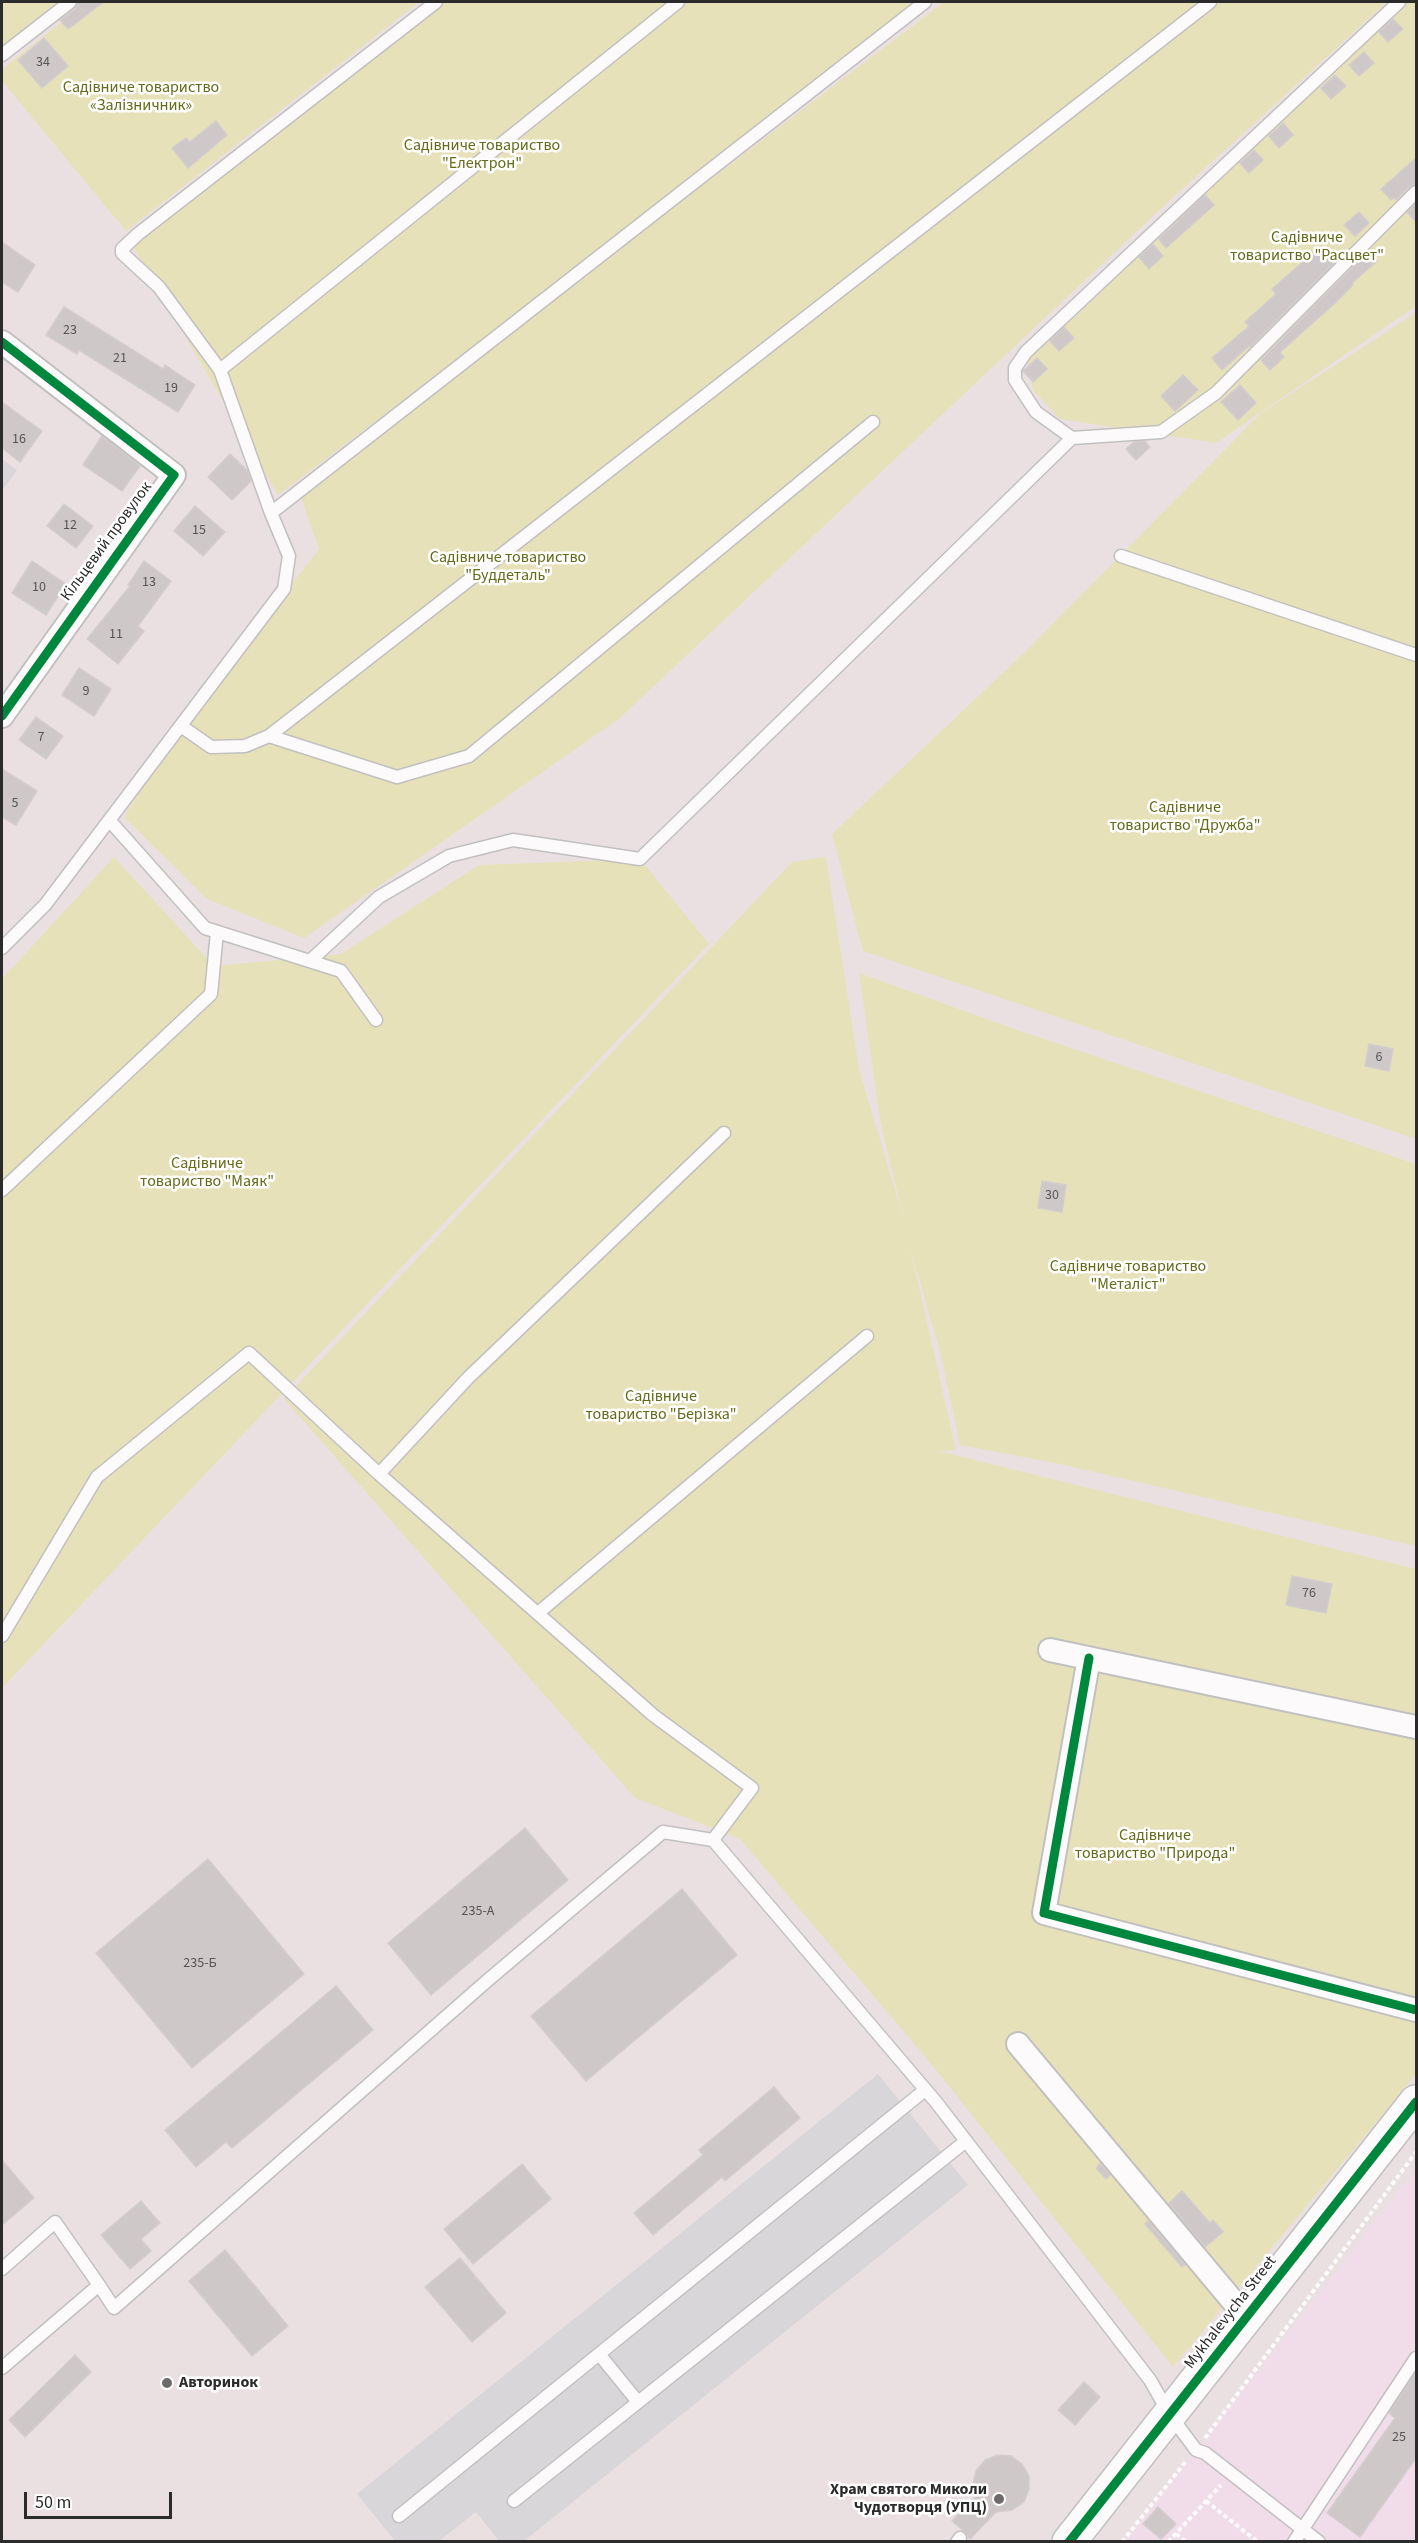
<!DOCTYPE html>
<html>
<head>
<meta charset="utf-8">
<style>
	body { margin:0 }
	#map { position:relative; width:1418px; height:2543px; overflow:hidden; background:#eae0e2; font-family:"Source Sans 3",sans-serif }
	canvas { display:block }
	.frame { position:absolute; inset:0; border:3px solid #2b2b2b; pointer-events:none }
	.scale { position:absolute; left:24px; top:2492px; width:148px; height:27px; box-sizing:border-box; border:3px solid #2b2b2b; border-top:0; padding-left:8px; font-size:18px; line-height:21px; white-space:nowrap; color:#2b2b2b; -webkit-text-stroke:4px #fff; paint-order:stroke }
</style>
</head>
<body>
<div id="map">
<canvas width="1418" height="2543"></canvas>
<div class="frame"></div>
<div class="scale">50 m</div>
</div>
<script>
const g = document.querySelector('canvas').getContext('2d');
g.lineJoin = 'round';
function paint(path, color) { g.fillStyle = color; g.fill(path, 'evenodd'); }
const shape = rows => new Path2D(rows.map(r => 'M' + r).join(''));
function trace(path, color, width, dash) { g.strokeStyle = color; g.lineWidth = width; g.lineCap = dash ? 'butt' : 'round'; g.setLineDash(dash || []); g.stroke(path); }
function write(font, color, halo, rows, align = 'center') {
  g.font = font + ' "Source Sans 3",sans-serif'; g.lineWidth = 5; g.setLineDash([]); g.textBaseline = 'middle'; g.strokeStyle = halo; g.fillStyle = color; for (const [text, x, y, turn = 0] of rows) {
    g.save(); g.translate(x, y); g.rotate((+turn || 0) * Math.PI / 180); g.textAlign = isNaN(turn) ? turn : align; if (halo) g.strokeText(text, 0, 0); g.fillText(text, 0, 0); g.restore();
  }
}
paint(shape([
	[2,459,17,470,2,491],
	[878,2074,968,2185,524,2541,499,2541,476,2512,439,2541,395,2541,357,2494]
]), '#d8d6d9');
paint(shape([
	[1416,2170,1416,2541,1125,2541]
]), '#f0dde9');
paint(shape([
	[2,2,59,2,2,47],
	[87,2,419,2,126,231,2,81,2,69],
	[440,2,929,2,278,495,130,242],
	[944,2,1387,2,1168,202,620,718,304,938,207,899,124,817,181,726,319,549,299,492],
	[1407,2,1416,2,1416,306,1216,443,1060,419,1033,390,1027,359,1076,316],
	[1416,313,1416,1139,863,951,832,834,1024,653,1261,413],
	[114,857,214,966,341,954,479,865,640,859,709,944,2,1688,2,979],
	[826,857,859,1069,904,1220,881,1125,859,973,1017,1030,1416,1164,1416,1546,1055,1463,960,1445,940,1352,910,1247,956,1450,939,1451,1416,1569,1416,2074,1173,2367,932,2065,740,1839,635,1798,284,1399,792,862]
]), '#e7e1b9');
const building = shape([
	[78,2,104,2,68,29,60,20,75,9,78,2],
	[1393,19,1403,29,1388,42,1379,32,1393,19],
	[44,38,68,66,42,88,18,60,44,38],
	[1364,52,1374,63,1359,76,1349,65,1364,52],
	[1335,75,1346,86,1331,99,1321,88,1335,75],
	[216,121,227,135,188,168,172,148,186,138,190,142,216,121],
	[1283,123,1293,135,1279,148,1269,136,1283,123],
	[1254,150,1263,160,1249,173,1240,163,1254,150],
	[1416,158,1416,184,1410,186,1396,200,1394,198,1391,200,1381,189,1416,158],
	[1205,195,1214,205,1166,248,1159,239,1205,195],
	[1416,203,1416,222,1407,212,1416,203],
	[1359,212,1369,223,1355,236,1344,225,1359,212],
	[2,242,35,265,18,292,2,282,2,242],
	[1153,244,1163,256,1149,269,1139,257,1153,244],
	[1321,246,1335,262,1250,347,1249,346,1222,370,1212,358,1249,326,1245,322,1276,294,1272,289,1321,246],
	[1369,251,1377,261,1352,283,1353,285,1333,305,1280,352,1284,357,1270,370,1261,360,1369,251],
	[64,307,163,369,165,365,195,385,178,412,79,350,77,354,46,335,64,307],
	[1064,327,1074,338,1059,351,1050,341,1064,327],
	[1037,358,1047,369,1033,382,1023,371,1037,358],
	[1183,375,1198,390,1175,411,1161,396,1183,375],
	[1240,385,1256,403,1238,420,1221,402,1240,385],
	[2,402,42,431,20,462,2,448,2,402],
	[102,436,140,466,122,491,83,465,102,436],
	[1145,441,1150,447,1136,460,1126,449,1134,442,1145,441],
	[230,454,247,470,251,481,232,500,208,477,230,454],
	[64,504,93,526,76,548,47,526,64,504],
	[195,506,225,532,203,556,174,531,195,506],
	[32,561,66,584,46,615,12,593,32,561],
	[144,561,171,581,138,626,144,631,118,664,87,639,130,586,128,585,144,561],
	[79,668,111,689,94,716,62,695,79,668],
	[36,717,63,736,46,759,19,740,36,717],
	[2,769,37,791,16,825,2,817,2,769],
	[1369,1044,1393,1049,1389,1071,1365,1066,1369,1044],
	[1042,1181,1066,1185,1062,1212,1038,1208,1042,1181],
	[1292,1576,1332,1584,1326,1613,1286,1605,1292,1576],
	[525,1828,568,1880,431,1995,388,1943,525,1828],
	[208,1859,304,1974,192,2068,96,1953,208,1859],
	[682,1889,737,1955,586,2081,531,2016,682,1889],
	[336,1986,373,2030,232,2148,226,2142,196,2167,165,2130,336,1986],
	[774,2087,800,2118,725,2181,722,2177,653,2235,634,2213,703,2155,699,2150,774,2087],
	[2,2160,34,2198,2,2225,2,2160],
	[522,2164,551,2199,473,2264,444,2229,522,2164],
	[1100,2164,1110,2175,1106,2179,1096,2168,1100,2164],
	[1182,2191,1210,2223,1213,2220,1223,2232,1205,2247,1169,2203,1182,2191],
	[141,2201,160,2223,141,2239,151,2251,130,2269,101,2235,141,2201],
	[1148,2221,1185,2265,1182,2267,1145,2224,1148,2221],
	[225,2250,288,2326,252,2356,189,2281,225,2250],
	[460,2258,506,2313,472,2342,425,2287,460,2258],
	[75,2355,91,2372,25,2437,9,2420,75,2355],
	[1416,2372,1416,2458,1360,2537,1327,2513,1395,2418,1389,2413,1416,2372],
	[1084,2382,1100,2397,1075,2425,1058,2410,1084,2382],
	[998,2455,1011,2456,1022,2464,1029,2476,1029,2489,1024,2502,1012,2510,996,2512,970,2539,965,2532,952,2521,976,2496,973,2484,976,2471,985,2460,998,2455],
	[1158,2507,1176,2524,1161,2539,1143,2524,1158,2507]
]);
paint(building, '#cfc8c9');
trace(building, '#d5ccce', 1.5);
const lane = shape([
	[2,55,70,2],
	[220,370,159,287,122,253,122,249,138,234,436,2],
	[873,422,469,756,397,777,269,736,1210,2],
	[1072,438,1161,432,1216,393,1416,192],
	[271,513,925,2],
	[1121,556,1416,655],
	[181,726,211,747,245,746,269,736],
	[110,821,205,928,341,971,376,1020],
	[2,948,45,905,284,589,289,556,271,513,220,370,678,2],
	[310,961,379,897,449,856,513,840,640,859,1072,438,1036,412,1015,380,1015,368,1026,352,1399,2],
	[2,1190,211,994,217,932],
	[379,1474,468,1378,724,1133],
	[538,1613,867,1336],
	[2,1636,97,1477,249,1353,379,1474,653,1715,752,1788,713,1840],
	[2,2269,55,2222,99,2285],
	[599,2354,638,2402],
	[2,2368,99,2285,114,2308,488,1980,663,1832,713,1840,936,2102,1150,2380,1170,2415,1196,2450,1205,2453,1319,2542],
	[514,2501,966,2141],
	[399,2516,925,2090],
	[957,2542,960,2538],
	[1294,2542,1416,2358]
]);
const street = shape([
	[2,342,174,475,2,716],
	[1050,1650,1416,1727],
	[1089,1658,1044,1913,1416,2010],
	[1018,2044,1247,2318]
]);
const secondary = shape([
	[1069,2542,1416,2102]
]);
trace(lane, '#c1c0c0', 15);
trace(street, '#c1c0c0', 26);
trace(secondary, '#c1c0c0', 36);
trace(shape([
	[1205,2438,1416,2152],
	[1206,2501,1258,2542],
	[1176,2534,1186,2542],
	[1122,2542,1187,2460],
	[1168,2542,1221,2485]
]), '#fcfafb', 4, [4.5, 3]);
trace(lane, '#fcfafb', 12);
trace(street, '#fcfafb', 22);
trace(secondary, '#fcfafb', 33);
trace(shape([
	[2,342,174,475,2,716],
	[1089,1658,1044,1913,1416,2010],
	[1069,2542,1416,2102]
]), '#00873e', 9);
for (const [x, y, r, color] of [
	[167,2383,6,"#6e6a6b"],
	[999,2499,6,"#6e6a6b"]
]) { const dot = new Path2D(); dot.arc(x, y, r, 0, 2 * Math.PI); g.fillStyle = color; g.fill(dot); trace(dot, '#fff', 2); }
write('14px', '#565555', null, [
	["34",43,63],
	["23",70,331],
	["21",120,359],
	["19",171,389],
	["16",19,440],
	["12",70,526],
	["15",199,531],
	["13",149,583],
	["10",39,588],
	["11",116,635],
	["9",86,692],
	["7",41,738],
	["5",15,804],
	["6",1379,1058],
	["30",1052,1196],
	["76",1309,1594],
	["235-А",478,1912],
	["235-Б",200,1964],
	["25",1399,2438]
]);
write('16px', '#656b18', '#fff', [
	["Садівниче товариство",141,88],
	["«Залізничник»",141,106],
	["Садівниче товариство",482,146],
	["\"Електрон\"",482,164],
	["Садівниче",1307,238],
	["товариство \"Расцвет\"",1307,256],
	["Садівниче товариство",508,558],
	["\"Буддеталь\"",508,576],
	["Садівниче",1185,808],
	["товариство \"Дружба\"",1185,826],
	["Садівниче",207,1164],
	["товариство \"Маяк\"",207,1182],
	["Садівниче товариство",1128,1267],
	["\"Металіст\"",1128,1285],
	["Садівниче",661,1397],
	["товариство \"Берізка\"",661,1415],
	["Садівниче",1155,1836],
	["товариство \"Природа\"",1155,1854]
]);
write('16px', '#2b2b2b', '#fff', [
	["Кільцевий провулок",107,542,-54],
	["Mykhalevycha Street",1231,2313,-52]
]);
write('bold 16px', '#2b2b2b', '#fff', [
	["Авторинок",179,2383],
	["Храм святого Миколи",987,2490,"right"],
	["Чудотворця (УПЦ)",987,2508,"right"]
], 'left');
</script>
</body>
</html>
